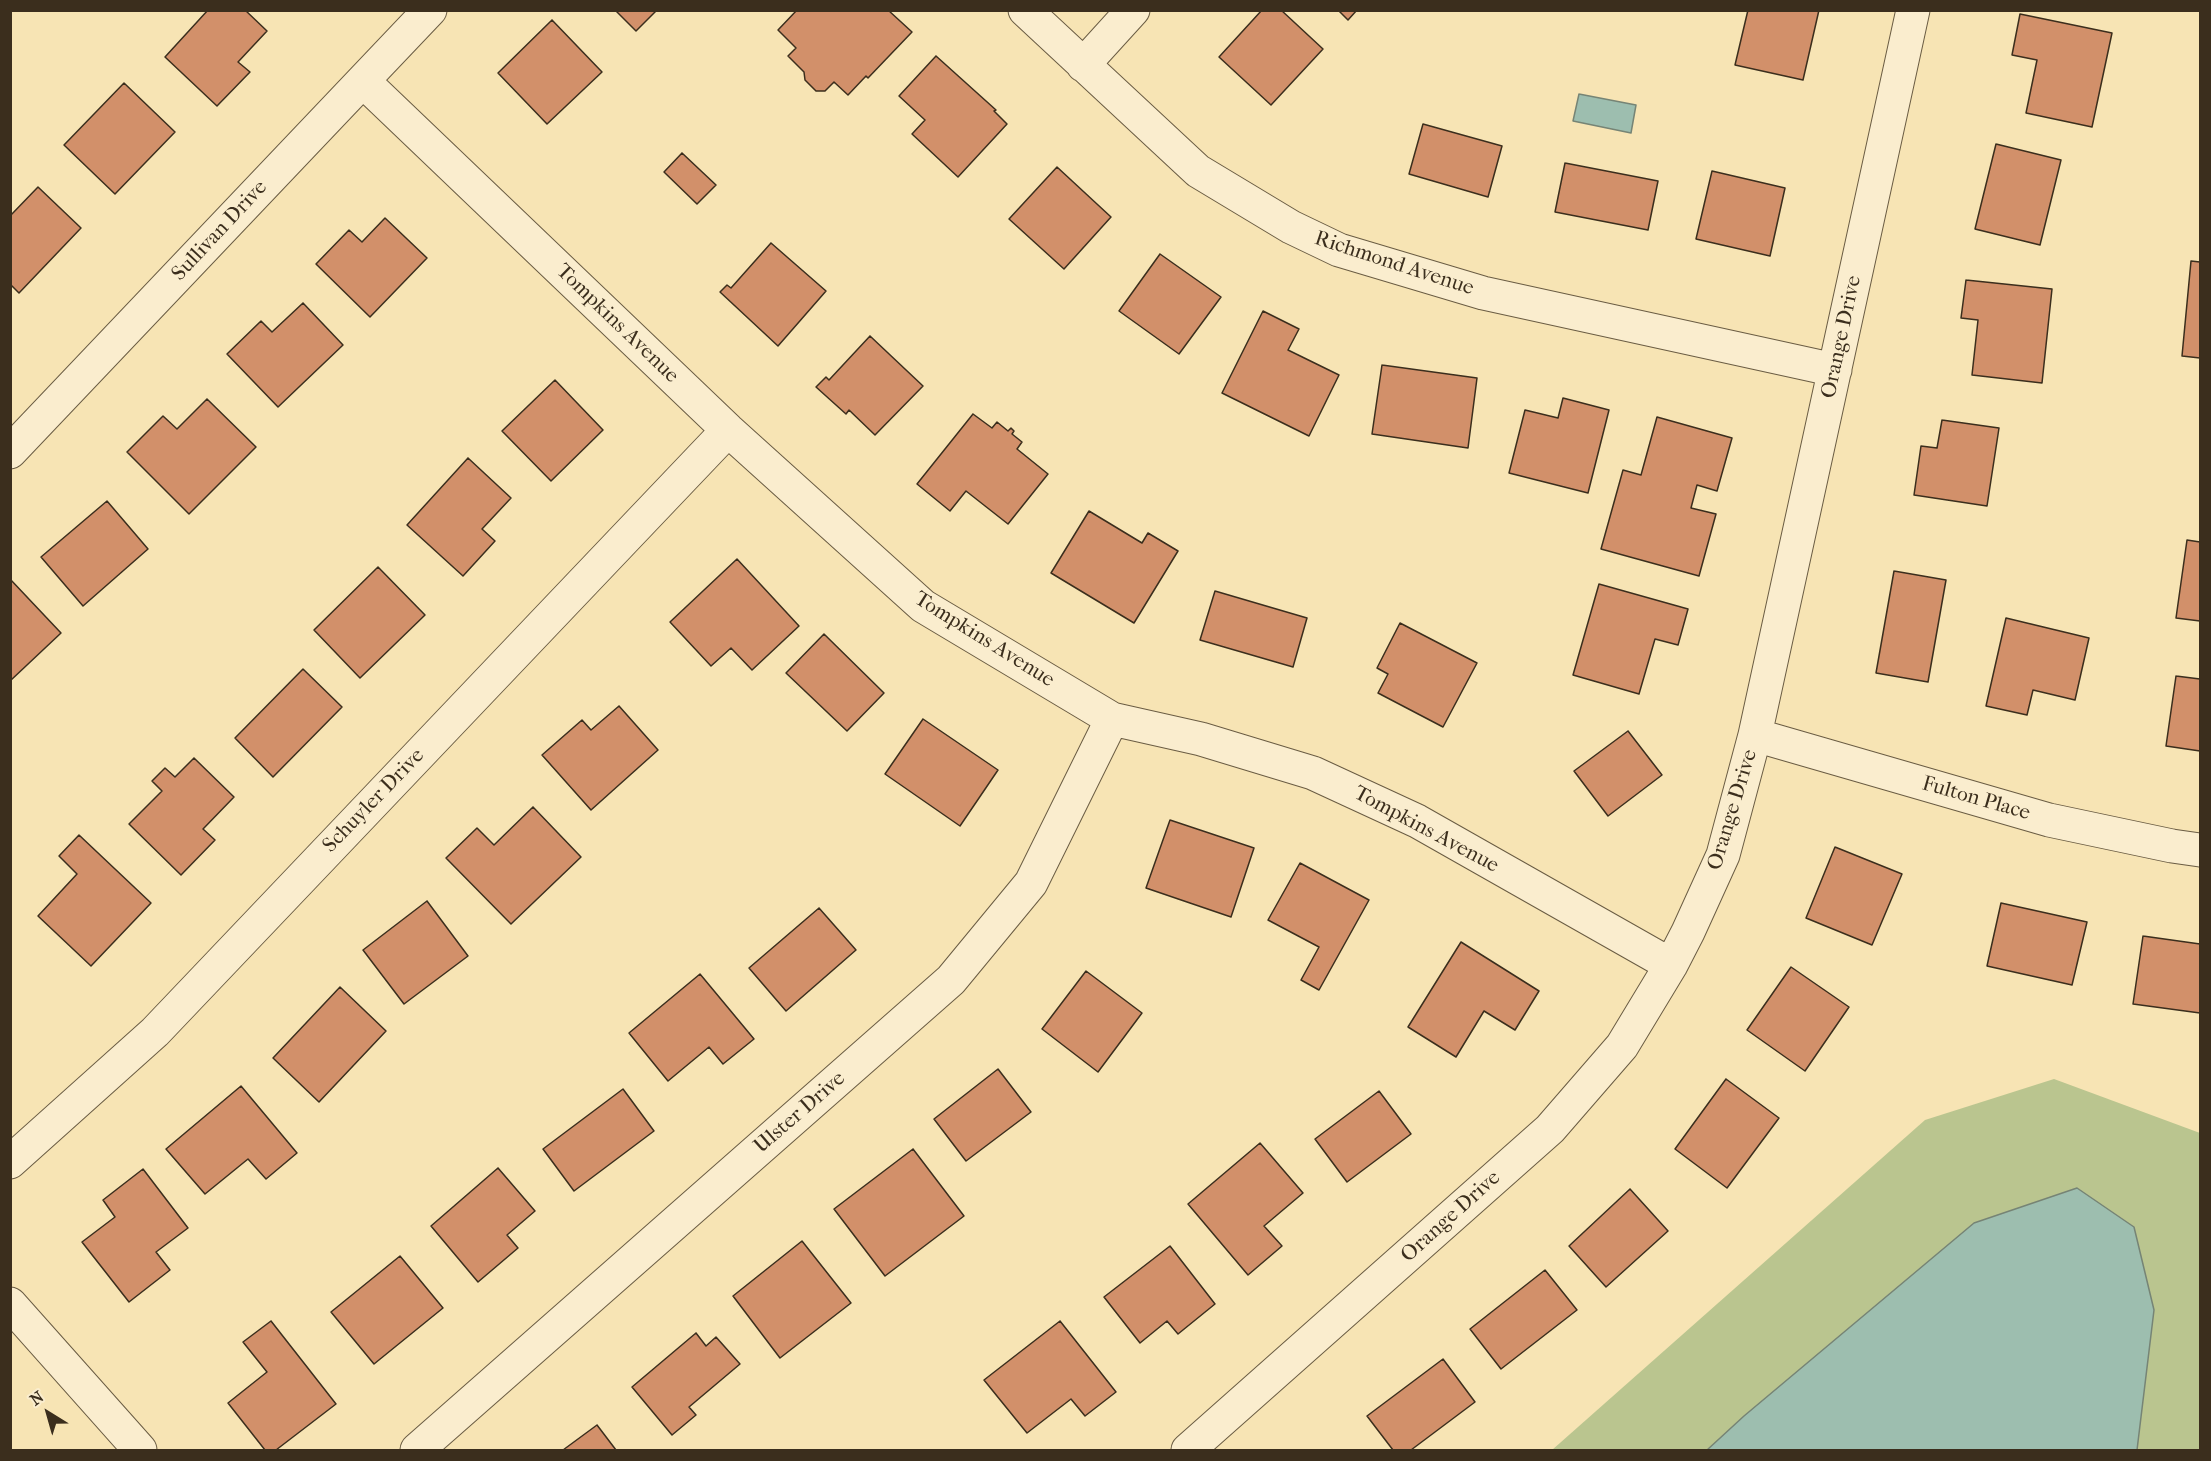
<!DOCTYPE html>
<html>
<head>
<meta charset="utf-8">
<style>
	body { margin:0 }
	#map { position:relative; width:2211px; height:1461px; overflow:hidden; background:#f7e4b4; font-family:"IM FELL French Canon",serif }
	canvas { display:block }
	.frame { position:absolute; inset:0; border:12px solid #3b2e1d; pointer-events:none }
	.north { position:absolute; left:18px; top:1383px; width:60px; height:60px; -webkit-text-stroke:4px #faedce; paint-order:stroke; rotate:323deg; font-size:16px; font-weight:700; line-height:24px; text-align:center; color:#3b2e1d }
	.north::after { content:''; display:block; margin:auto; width:21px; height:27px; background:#3b2e1d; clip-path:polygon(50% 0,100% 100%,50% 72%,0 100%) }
</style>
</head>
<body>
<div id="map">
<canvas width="2211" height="1461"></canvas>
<div class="frame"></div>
<div class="north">N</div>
</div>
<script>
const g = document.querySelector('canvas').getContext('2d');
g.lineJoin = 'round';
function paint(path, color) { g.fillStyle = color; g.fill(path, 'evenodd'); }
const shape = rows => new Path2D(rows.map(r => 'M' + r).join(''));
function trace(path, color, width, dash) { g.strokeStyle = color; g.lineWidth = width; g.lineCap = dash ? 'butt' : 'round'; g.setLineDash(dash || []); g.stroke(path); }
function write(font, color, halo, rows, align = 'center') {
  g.font = font + ' "IM FELL French Canon",serif'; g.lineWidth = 5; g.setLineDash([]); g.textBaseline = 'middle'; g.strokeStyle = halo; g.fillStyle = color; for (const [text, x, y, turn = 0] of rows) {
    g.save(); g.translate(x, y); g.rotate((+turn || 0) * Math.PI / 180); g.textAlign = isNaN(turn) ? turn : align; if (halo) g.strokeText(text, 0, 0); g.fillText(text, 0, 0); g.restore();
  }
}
paint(shape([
	[2054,1079,2200,1133,2200,1450,1552,1450,1925,1120]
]), '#bac58f');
const water = shape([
	[1579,94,1636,105,1631,133,1573,121,1579,94],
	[2077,1188,2134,1227,2154,1310,2137,1450,1707,1450,1744,1416,1974,1223,2077,1188]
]);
paint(water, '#9dbeaf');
trace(water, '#768475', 1.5);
const building = shape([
	[208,10,245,10,267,31,238,62,250,72,217,106,165,57,208,10],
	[615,10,657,10,636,31,615,10],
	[797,10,888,10,912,32,868,78,866,76,848,95,834,82,825,91,816,91,805,80,804,72,788,56,796,48,778,30,797,10],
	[1262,10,1281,10,1323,49,1271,105,1219,57,1262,10],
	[1338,10,1357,10,1348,20,1338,10],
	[1748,10,1819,10,1803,80,1735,65,1748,10],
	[2020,14,2112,33,2092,127,2026,113,2037,60,2012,55,2020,14],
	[552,20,602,72,547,124,498,73,552,20],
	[936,56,996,110,994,111,1007,124,958,177,912,134,925,120,899,96,936,56],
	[124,83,175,132,115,194,64,145,124,83],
	[1423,124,1502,146,1488,197,1409,174,1423,124],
	[1996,144,2061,160,2040,245,1975,229,1996,144],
	[682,153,716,185,697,204,664,172,682,153],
	[1565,163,1658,181,1648,230,1555,212,1565,163],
	[1057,167,1111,217,1064,269,1009,219,1057,167],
	[1712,171,1785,188,1770,256,1696,239,1712,171],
	[38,187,81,228,19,293,10,284,10,216,38,187],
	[385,218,427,258,370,317,316,264,349,230,362,242,385,218],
	[771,243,826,291,778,346,720,292,727,285,731,288,771,243],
	[1160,254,1221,297,1179,354,1119,311,1160,254],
	[2191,261,2200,262,2200,358,2182,356,2191,261],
	[1966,280,2052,289,2042,383,1972,375,1978,320,1961,318,1966,280],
	[303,303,343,345,278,407,227,354,261,321,272,332,303,303],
	[1263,311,1299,329,1288,350,1339,375,1309,436,1222,393,1263,311],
	[870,336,923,386,875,435,849,410,846,414,816,387,826,377,829,380,870,336],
	[1382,365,1477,378,1468,448,1372,434,1382,365],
	[555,380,603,430,551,481,502,431,555,380],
	[1563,398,1609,410,1588,493,1509,473,1525,410,1558,418,1563,398],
	[207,399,256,447,189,514,127,452,163,416,177,429,207,399],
	[973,414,992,428,997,422,1008,431,1011,428,1014,431,1012,434,1022,442,1017,449,1048,474,1008,524,966,491,950,511,917,484,973,414],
	[1657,417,1732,438,1717,491,1697,485,1691,508,1716,514,1699,576,1601,549,1623,470,1641,475,1657,417],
	[1942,420,1999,428,1987,506,1914,495,1921,446,1937,448,1942,420],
	[468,458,511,498,482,529,495,541,463,576,407,525,468,458],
	[107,501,148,549,83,606,41,557,107,501],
	[1089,511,1142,543,1148,533,1178,551,1134,623,1051,573,1089,511],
	[2187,540,2200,542,2200,621,2176,618,2187,540],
	[737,559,799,626,752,670,731,648,711,666,670,622,737,559],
	[378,567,425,615,360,678,314,630,378,567],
	[1894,571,1946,580,1928,682,1876,673,1894,571],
	[10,579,61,633,10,681,10,579],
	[1599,584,1688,609,1678,645,1655,639,1639,694,1573,675,1599,584],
	[1215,591,1307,618,1293,667,1200,640,1215,591],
	[2006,618,2089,638,2075,700,2033,690,2027,715,1986,706,2006,618],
	[1400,623,1477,663,1443,727,1378,693,1388,674,1377,668,1400,623],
	[824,634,884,693,847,731,786,673,824,634],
	[303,669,342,707,273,777,235,738,303,669],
	[2176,676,2200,679,2200,751,2166,746,2176,676],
	[619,706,658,750,591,810,542,755,582,720,591,730,619,706],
	[923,719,998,770,960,826,885,774,923,719],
	[1628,731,1662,775,1608,816,1574,771,1628,731],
	[194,758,234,797,203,829,215,840,181,875,129,824,162,791,152,781,165,768,175,777,194,758],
	[533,807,581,857,511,924,446,858,477,828,494,845,533,807],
	[1170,820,1254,848,1231,917,1146,888,1170,820],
	[79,835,151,903,91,966,38,916,77,874,59,856,79,835],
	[1835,847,1902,874,1872,945,1806,918,1835,847],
	[1300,863,1369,900,1319,990,1301,980,1319,947,1268,920,1300,863],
	[427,901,468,956,404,1004,363,950,427,901],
	[2001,903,2087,922,2072,985,1987,966,2001,903],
	[819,908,856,950,786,1011,749,968,819,908],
	[2143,936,2200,944,2200,1013,2133,1004,2143,936],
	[1461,942,1539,991,1515,1030,1484,1011,1456,1057,1408,1027,1461,942],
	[1791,967,1849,1007,1805,1071,1747,1030,1791,967],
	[1086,971,1142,1013,1098,1072,1042,1029,1086,971],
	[700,974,754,1039,723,1064,709,1047,668,1081,629,1033,700,974],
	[340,987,386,1031,319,1102,273,1058,340,987],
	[998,1069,1031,1112,966,1161,934,1119,998,1069],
	[1726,1079,1779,1118,1727,1188,1675,1149,1726,1079],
	[241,1086,297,1153,266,1179,248,1159,205,1194,166,1149,241,1086],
	[623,1089,654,1131,574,1191,543,1149,623,1089],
	[1379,1091,1411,1134,1347,1182,1315,1139,1379,1091],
	[1260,1143,1303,1193,1264,1226,1282,1246,1248,1275,1188,1204,1260,1143],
	[913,1149,964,1216,885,1276,834,1209,913,1149],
	[498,1168,535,1211,507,1235,518,1248,478,1282,431,1226,498,1168],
	[143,1169,188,1228,156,1252,170,1270,129,1302,82,1242,115,1217,103,1200,143,1169],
	[1630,1189,1668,1231,1606,1287,1569,1246,1630,1189],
	[802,1241,851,1303,780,1358,733,1296,802,1241],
	[1170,1246,1215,1304,1178,1334,1167,1321,1140,1343,1104,1297,1170,1246],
	[400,1256,443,1308,374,1364,331,1312,400,1256],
	[1545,1270,1577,1310,1501,1369,1470,1329,1545,1270],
	[271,1321,336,1404,276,1450,265,1450,228,1403,267,1372,243,1342,271,1321],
	[1060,1321,1116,1392,1085,1416,1071,1399,1027,1433,984,1380,1060,1321],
	[696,1333,706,1346,716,1337,740,1364,689,1407,696,1415,672,1435,632,1387,696,1333],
	[1443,1359,1475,1402,1411,1450,1393,1450,1367,1416,1443,1359],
	[597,1425,616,1450,563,1450,597,1425]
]);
paint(building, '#d2906a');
trace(building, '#3b2e1d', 1.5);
const minor = shape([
	[1025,10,1198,171,1291,227,1339,250,1483,293,1835,370],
	[1083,65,1133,10],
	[363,81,728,430,923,606,1112,719,1201,739,1313,773,1417,821,1671,965],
	[10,452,430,10],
	[1755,735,2049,820,2172,846,2200,850],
	[10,1162,155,1032,728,430],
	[10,1304,140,1450],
	[417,1450,951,980,1031,883,1112,719],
	[1188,1450,1550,1129,1622,1046,1671,965,1688,932,1723,855,1755,735,1913,10]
]);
trace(minor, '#6a5c43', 35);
trace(minor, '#faedce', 33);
write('21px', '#3b2e1d', '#faedce', [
	["Sullivan Drive",220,231,-47],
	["Richmond Avenue",1394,264,18],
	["Tompkins Avenue",617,324,44],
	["Orange Drive",1842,337,-78],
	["Tompkins Avenue",984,640,32],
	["Fulton Place",1976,799,16],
	["Schuyler Drive",374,801,-46],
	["Orange Drive",1733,810,-73],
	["Tompkins Avenue",1426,830,28],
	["Ulster Drive",800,1113,-41],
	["Orange Drive",1451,1217,-42]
]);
</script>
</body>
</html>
